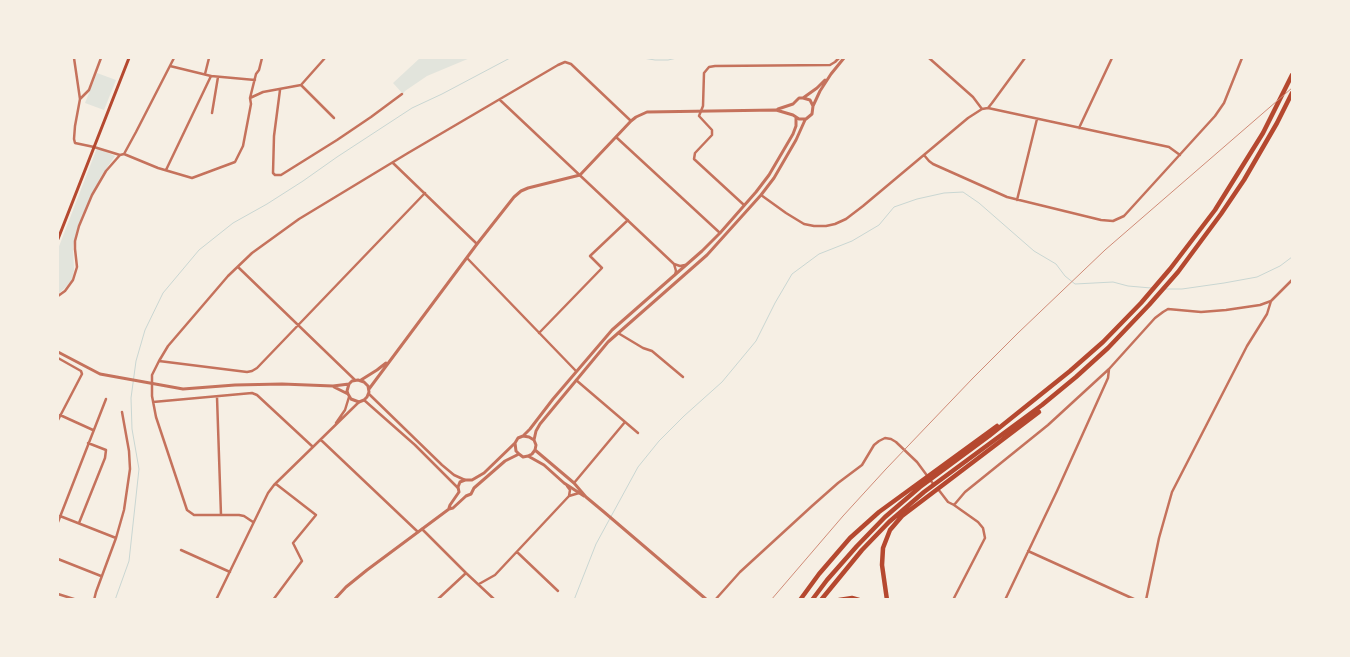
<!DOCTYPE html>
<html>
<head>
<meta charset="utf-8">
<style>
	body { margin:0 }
	#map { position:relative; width:1350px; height:657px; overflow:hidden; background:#f6efe4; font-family:"Space Grotesk",sans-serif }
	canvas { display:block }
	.frame { position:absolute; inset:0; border:59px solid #f6efe4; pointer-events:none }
</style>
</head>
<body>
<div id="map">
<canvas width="1350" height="657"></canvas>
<div class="frame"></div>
</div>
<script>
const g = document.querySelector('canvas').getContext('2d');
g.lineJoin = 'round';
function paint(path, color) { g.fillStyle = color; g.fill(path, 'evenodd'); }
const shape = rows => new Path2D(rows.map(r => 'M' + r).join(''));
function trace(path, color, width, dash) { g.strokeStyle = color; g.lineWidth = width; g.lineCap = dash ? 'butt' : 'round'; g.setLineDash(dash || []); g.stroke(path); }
paint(shape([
	[420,58,470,58,427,76,405,91,403,94,393,83],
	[97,73,116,80,104,110,85,103],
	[97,148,115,156,100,178,79,223,73,247,74,270,72,280,65,288,58,294,58,249]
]), '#e2e4dc');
trace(shape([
	[643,58,655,60,668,60,677,58],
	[1165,289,1182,289,1224,283,1257,277,1280,266,1292,257],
	[115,600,129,561,139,469,132,429,131,398,136,361,145,330,163,293,199,250,233,223,267,204,303,181,337,157,412,108,442,94,510,58],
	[574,600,596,544,638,467,659,441,684,416,722,382,756,341,775,303,792,274,819,254,852,241,879,225,894,207,917,199,944,193,963,192,979,203,1034,251,1056,264,1065,276,1075,284,1113,282,1128,286,1151,288]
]), '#c9d6d2', 1);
trace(shape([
	[74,58,80,99,75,126,74,139,75,143,94,147,120,155,124,154,158,168,192,178,235,162,243,146,251,104,250,98,256,74,259,70,262,58],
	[929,58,973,97,982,109],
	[170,66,211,76,255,80],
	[205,74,209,58],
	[301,85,334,118],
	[280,90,274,136,273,173,275,175,281,175,337,140,371,117,402,94],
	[250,98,263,92,301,85,325,58],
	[80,99,89,90,101,58],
	[500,100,674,264,680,266,685,265],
	[988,108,992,103,1025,58],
	[212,113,218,77],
	[1079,128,1112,58],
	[616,137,720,233],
	[124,154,136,132,174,58],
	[924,155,929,161,933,164,1007,197,1101,220,1113,221,1124,216,1215,116,1224,103,1242,58],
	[393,163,477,244],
	[166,170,211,76],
	[761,195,786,213,804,224,814,226,826,226,835,224,846,219,863,206,968,118,982,109,988,108,1169,147,1180,155],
	[1017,200,1037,119],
	[744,205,694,159,695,153,712,135,712,130,699,116,703,106,704,73,709,67,715,66,830,65,835,62,839,58],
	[467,258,576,371],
	[674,264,676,271,675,275],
	[238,267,355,380],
	[58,296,65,291,73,280,77,267,75,249,75,241,79,226,92,195,106,171,120,155],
	[539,333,602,268,590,256,628,220],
	[618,333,643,348,652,351,683,377],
	[58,358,81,371,82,374,58,420],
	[159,361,247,372,252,371,257,368,425,193],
	[576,380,638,433],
	[369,394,442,465,454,475,465,480],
	[217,397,221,515],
	[364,400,415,445,458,488],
	[153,402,252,393,257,395,313,447],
	[60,415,93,430],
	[336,423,345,410,349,397],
	[321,440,418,532],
	[574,483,625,422],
	[567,486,570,490,569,496],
	[938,489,948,502,954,505],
	[60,516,116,538],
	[58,522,106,399],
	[253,522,244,516,239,515,194,515,187,510,156,417,152,396,152,375,159,361,168,346,228,276,252,253,299,219,408,153,558,65,565,62,571,64,631,121],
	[79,523,105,458,106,450,88,443],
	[422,529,466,573,495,600],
	[181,550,230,572],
	[1028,551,1136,600],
	[517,552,558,591],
	[58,559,101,576],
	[479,584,495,575,569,496,579,493],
	[58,594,77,600],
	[94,600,96,592,116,538,124,510,130,469,129,451,122,412],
	[216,600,268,493,274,485,359,402],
	[273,600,302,561,293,543,316,515,276,484],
	[437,600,466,573],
	[715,600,740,572,812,506,838,483,862,465,874,445,879,441,885,438,891,439,896,442,917,462,934,485],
	[953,600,985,538,983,528,978,522,954,505,965,492,1048,425,1109,369,1155,318,1163,312,1168,309,1201,312,1226,310,1260,305,1271,301,1292,280],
	[1005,600,1057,491,1108,378,1109,369],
	[1146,600,1159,538,1172,492,1247,346,1267,314,1271,301]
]), '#c5725c', 2.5);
trace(shape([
	[803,98,810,100,813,106],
	[778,109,793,104,799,98,803,98,817,88,825,80],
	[58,352,100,374,183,389,235,385,282,384,333,386,349,384,352,381,358,380,364,382,368,386,369,392,367,397,364,400,359,402,351,399,348,394,347,391,349,384],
	[361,380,377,370,386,363],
	[334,387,348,394],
	[369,389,477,244,514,197,521,191,528,188,580,175,631,121,636,117,647,112,776,110,793,115,799,119,806,119,812,114,813,106,820,91,831,74,844,58],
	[523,436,529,437,534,440],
	[515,443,516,451,519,454,523,457,528,456,544,465,564,483,584,496],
	[535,450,574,483,586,497,604,512,707,600],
	[528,456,532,454,535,450,536,445,534,440,536,431,540,424,608,342,707,255,761,195,774,178,796,140,805,120],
	[459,492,458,487,460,482,465,480,472,480,484,473,515,443,518,438,523,436,530,429,553,399,612,330,702,251,720,233,756,192,769,175,793,134,796,126,796,118],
	[449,508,450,505,459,492],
	[334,600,346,587,367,570,449,509,453,508,466,496,471,494,474,488,505,461,519,454]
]), '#c5725c', 3);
trace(shape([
	[58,239,129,58]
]), '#b5482f', 3);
trace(shape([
	[800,600,819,574,850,538,879,512,997,426],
	[812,600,827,580,857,546,885,517,920,487,989,436,1070,371,1103,342,1141,303,1170,269,1215,210,1263,133,1292,75],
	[821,600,862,550,889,522,924,492,1042,405,1076,377,1108,348,1149,305,1178,272,1221,214,1244,180,1277,123,1292,93],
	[839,600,852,598,859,600],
	[887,600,882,565,883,548,890,530,902,516,1039,412]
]), '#b5482f', 4.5);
trace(shape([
	[771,600,843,516,886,469,973,378,1018,333,1105,250,1292,88]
]), '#cf8b77', 1);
</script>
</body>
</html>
